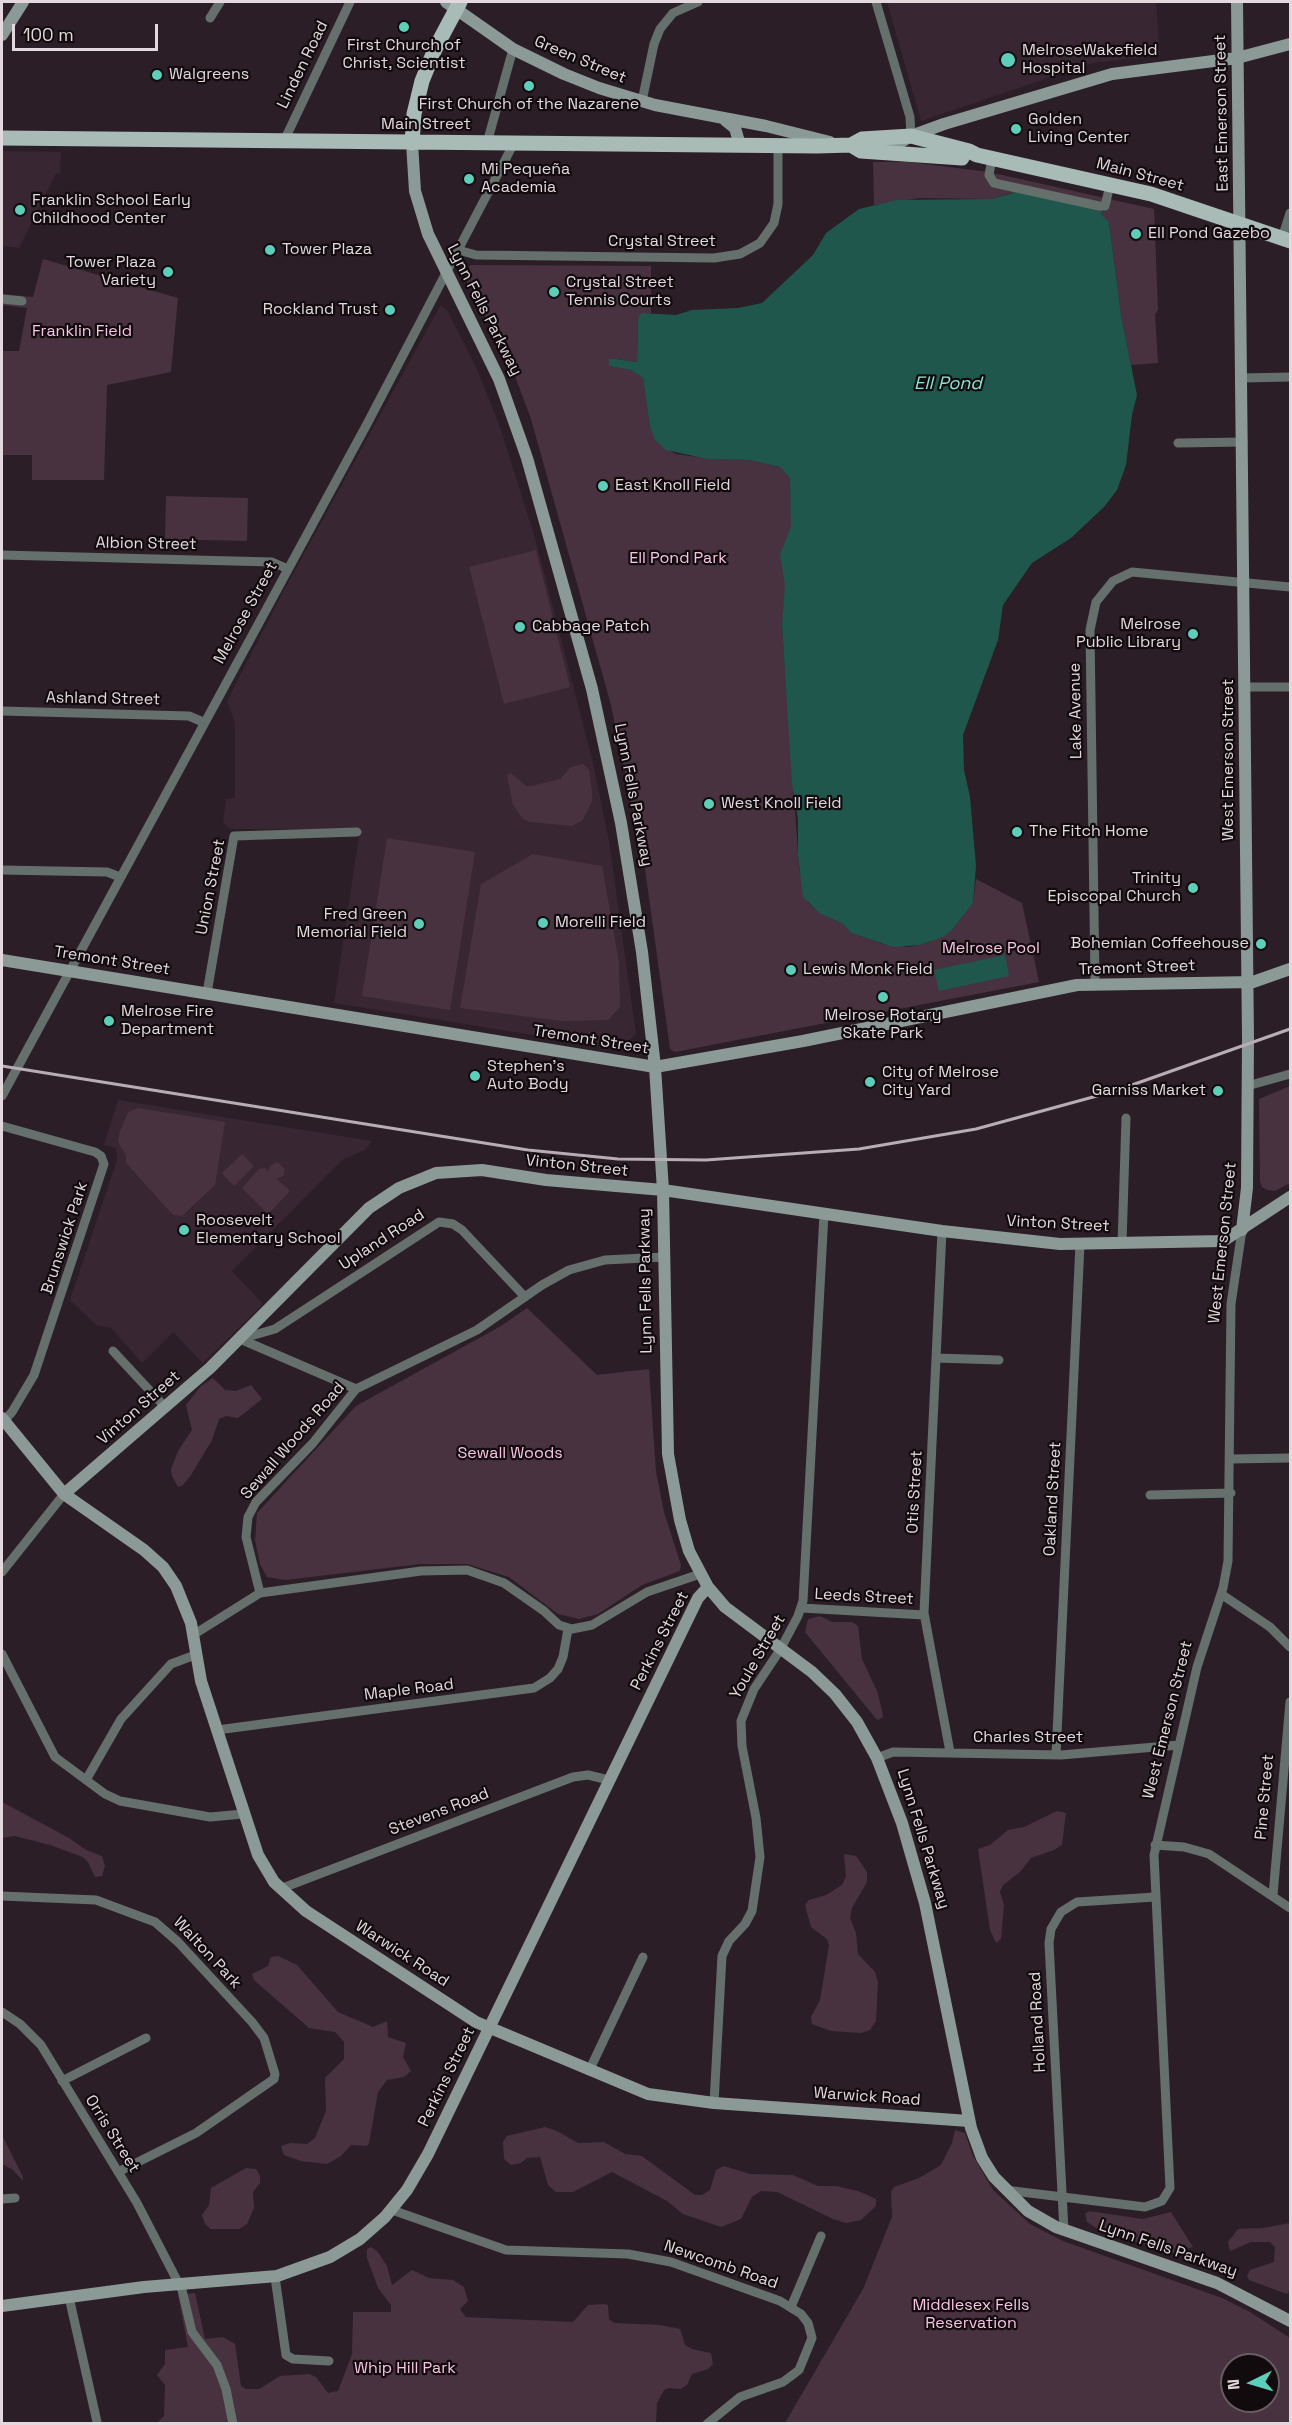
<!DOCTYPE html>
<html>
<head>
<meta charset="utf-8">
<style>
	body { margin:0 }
	#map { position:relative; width:1292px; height:2425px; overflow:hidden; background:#2c1e27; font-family:"Space Grotesk",sans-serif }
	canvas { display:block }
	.frame { position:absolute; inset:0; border:3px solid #e2d8de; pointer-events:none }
	.north { position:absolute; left:1220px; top:2353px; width:60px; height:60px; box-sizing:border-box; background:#110b0e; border:2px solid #655d61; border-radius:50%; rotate:265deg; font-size:16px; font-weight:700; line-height:24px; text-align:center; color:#e2d8de }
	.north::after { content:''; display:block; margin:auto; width:21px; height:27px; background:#5dceb9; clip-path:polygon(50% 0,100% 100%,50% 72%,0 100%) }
	.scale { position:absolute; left:12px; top:24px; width:146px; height:27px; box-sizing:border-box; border:3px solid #e2d8de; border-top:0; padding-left:8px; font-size:18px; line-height:21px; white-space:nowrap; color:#e2d8de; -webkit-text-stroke:4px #110b0e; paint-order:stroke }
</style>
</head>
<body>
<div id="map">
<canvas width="1292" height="2425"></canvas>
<div class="frame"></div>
<div class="north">N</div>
<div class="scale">100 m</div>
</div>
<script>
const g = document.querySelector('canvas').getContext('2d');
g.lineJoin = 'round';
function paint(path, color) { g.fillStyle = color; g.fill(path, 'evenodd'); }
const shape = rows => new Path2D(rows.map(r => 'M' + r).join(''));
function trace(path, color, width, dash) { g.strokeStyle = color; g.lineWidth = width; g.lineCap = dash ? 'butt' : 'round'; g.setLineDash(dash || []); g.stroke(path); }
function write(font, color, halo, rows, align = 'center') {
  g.font = font + ' "Space Grotesk",sans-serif'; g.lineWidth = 4.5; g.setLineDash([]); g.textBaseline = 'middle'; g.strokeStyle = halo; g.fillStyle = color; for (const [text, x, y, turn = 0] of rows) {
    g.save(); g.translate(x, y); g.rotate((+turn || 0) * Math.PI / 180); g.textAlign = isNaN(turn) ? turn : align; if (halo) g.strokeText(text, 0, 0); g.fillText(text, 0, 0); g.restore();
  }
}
paint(shape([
	[887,2,1156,2,1160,55,1093,63,921,121],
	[2,151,61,152,60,174,56,173,19,248,2,246],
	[440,306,447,310,477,369,501,430,535,538,593,763,609,841,636,1034,620,1049,334,1003,360,829,230,829,223,823,226,799,235,798,235,723,227,701,284,590],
	[118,1100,372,1141,365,1150,342,1160,232,1271,263,1304,203,1363,173,1332,142,1363,111,1328,96,1325,70,1300,117,1160,116,1148,104,1145]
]), '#382632');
paint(shape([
	[873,162,908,162,989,172,1154,209,1158,310,1155,314,1158,363,1131,365,1121,315,1109,222,1101,214,1104,210,1100,208,1097,211,1011,193,992,199,920,198,874,205],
	[43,259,178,298,171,372,107,385,104,480,32,480,32,455,2,455,2,351,19,351,27,308,2,305,2,294,33,297],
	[471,265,651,266,651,314,647,313,638,320,637,362,610,358,609,366,631,370,643,378,650,427,656,440,675,454,712,459,749,460,780,467,790,478,792,520,782,625,799,868,808,903,819,913,843,924,851,933,883,944,909,947,930,942,953,929,973,903,976,879,1022,903,1039,982,675,1052,670,1049,645,869,611,705,531,419,512,368,466,280,464,273],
	[166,496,248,498,247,541,165,539],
	[536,550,570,687,504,704,469,567],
	[583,764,589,770,592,791,592,801,582,821,572,826,530,822,523,819,513,805,507,775,511,773,526,786,532,786,560,779,571,767],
	[387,838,475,852,450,1010,362,996],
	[533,854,602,866,619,962,620,1007,608,1020,561,1021,460,1008,481,884],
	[1290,1086,1290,1183,1275,1191,1267,1190,1262,1187,1260,1181,1259,1099],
	[138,1108,225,1122,215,1185,182,1216,173,1215,126,1163,126,1155,118,1142,119,1134,128,1112],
	[242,1154,254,1166,234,1186,222,1173],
	[277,1162,285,1169,283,1176,277,1179,290,1191,268,1214,242,1188,259,1169,265,1168,268,1172,270,1166],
	[527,1308,597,1375,649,1369,656,1472,664,1512,681,1565,680,1571,642,1585,598,1614,579,1619,558,1614,509,1577,467,1564,420,1564,286,1580,267,1577,260,1564,255,1540,257,1513,356,1406,501,1326],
	[213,1378,225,1390,236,1391,251,1385,262,1399,238,1418,226,1416,219,1419,212,1440,191,1475,183,1485,178,1487,172,1476,171,1469,178,1451,192,1430,186,1405,201,1386],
	[820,1616,832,1622,852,1622,858,1626,862,1659,877,1691,882,1710,883,1717,880,1719,877,1720,805,1632,808,1619],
	[2,1802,69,1838,86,1850,102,1856,105,1866,102,1876,95,1877,88,1862,83,1857,50,1845,15,1836,2,1838],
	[1057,1811,1066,1813,1062,1845,1054,1850,1031,1858,1020,1872,1003,1885,1000,1892,1004,1905,1001,1939,996,1943,990,1930,978,1849,990,1845,1008,1830,1024,1827],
	[844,1854,856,1856,867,1872,867,1882,852,1908,850,1918,856,1933,858,1954,875,1972,878,1982,876,2021,870,2030,861,2033,831,2031,812,2024,811,2017,820,2000,829,1945,827,1939,811,1927,805,1905,809,1900,826,1895,842,1885,846,1876],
	[278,1956,297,1965,338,2012,373,2027,387,2021,388,2037,406,2043,403,2057,411,2071,404,2077,387,2080,378,2092,369,2143,367,2146,351,2145,341,2156,327,2164,301,2161,284,2155,281,2146,290,2143,307,2144,315,2138,326,2111,325,2078,344,2059,344,2042,335,2032,309,2028,254,1980,252,1974,268,1966,271,1957],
	[545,2127,557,2131,578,2143,604,2142,625,2154,642,2156,695,2195,702,2195,710,2190,716,2170,724,2166,750,2174,793,2175,818,2186,836,2186,858,2191,876,2199,876,2206,861,2220,846,2223,833,2219,777,2192,761,2191,752,2197,741,2219,721,2227,683,2214,667,2201,612,2172,573,2192,556,2192,548,2185,540,2157,527,2158,521,2163,511,2165,504,2159,503,2142,507,2136],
	[955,2130,965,2133,973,2156,993,2190,1030,2224,1063,2241,1222,2298,1250,2312,1290,2338,1290,2423,785,2423,863,2289,892,2217,891,2192,894,2187,919,2178,941,2165,952,2143],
	[1232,2365,1268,2365,1268,2401,1232,2401],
	[2,2135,23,2177,23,2181,13,2170,2,2164],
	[246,2168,256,2169,260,2176,260,2183,253,2192,254,2208,247,2224,239,2229,211,2229,205,2224,202,2215,209,2205,211,2188],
	[1089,2211,1143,2219,1171,2212,1193,2247,1173,2253,1099,2230,1087,2222,1085,2214],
	[1290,2223,1290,2291,1287,2294,1249,2280,1247,2276,1250,2270,1274,2262,1275,2247,1270,2242,1251,2242,1230,2251,1228,2242,1238,2229,1263,2228],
	[371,2247,377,2251,387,2266,392,2285,412,2270,429,2278,453,2280,464,2287,468,2301,460,2309,466,2317,573,2322,588,2305,604,2304,608,2305,609,2319,614,2323,660,2325,680,2329,685,2345,692,2349,711,2353,713,2364,708,2369,692,2374,687,2385,681,2389,669,2388,664,2390,657,2403,656,2423,156,2424,164,2416,165,2385,157,2375,165,2364,165,2350,188,2347,178,2295,195,2293,205,2339,223,2337,235,2344,241,2386,246,2389,259,2389,280,2376,309,2374,316,2377,328,2393,338,2391,352,2354,353,2312,391,2312,391,2305,378,2288,367,2258,367,2249]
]), '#483240');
paint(shape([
	[1020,191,1089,205,1097,211,1100,208,1104,209,1101,214,1109,222,1121,315,1137,395,1132,415,1126,465,1117,490,1104,507,1071,538,1032,563,1003,605,998,640,963,735,964,770,970,797,976,866,973,903,953,929,943,937,920,945,893,947,851,933,843,924,819,913,803,897,798,856,798,819,792,783,782,625,785,585,780,554,791,527,790,478,780,467,749,460,707,459,666,450,655,440,650,427,643,378,631,370,609,366,609,358,637,362,638,320,641,313,676,315,692,310,738,308,762,303,813,255,826,233,859,209,897,200,992,199],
	[1005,955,1009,976,939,991,934,970]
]), '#1f574d');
trace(shape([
	[876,2,910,117,911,136],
	[210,18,220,2],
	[642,101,654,44,660,29,673,13,698,2],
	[284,141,350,2],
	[487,143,513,49],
	[992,159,989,175,994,183,1099,206,1105,206,1110,185],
	[1282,238,1290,213],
	[458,250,476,255,714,258,740,254,760,243,774,223,778,204,778,146],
	[2,299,22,301],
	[1242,378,1290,377],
	[1178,443,1243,442],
	[2,555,272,562,288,569],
	[1245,687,1290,687],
	[2,711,189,716,203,722],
	[2,870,107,872,120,877],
	[1095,983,1090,630,1096,602,1113,581,1132,572,1290,587],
	[207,993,234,836,357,832],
	[1247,1086,1290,1074],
	[2,1096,367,424,514,143],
	[2,1126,95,1152,101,1156,104,1164,34,1375,12,1412,4,1421],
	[942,1231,924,1613,950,1752],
	[1122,1243,1126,1118],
	[664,1257,605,1260,569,1270,542,1285,477,1330,356,1389,313,1443,256,1502,248,1517,246,1537,260,1593,421,1571,467,1570,504,1583,544,1611,559,1625,572,1629,592,1625,647,1592,700,1574],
	[240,1339,275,1329,439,1222,453,1224,462,1230,525,1297],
	[240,1339,356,1389],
	[113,1351,165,1407],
	[936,1358,999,1360],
	[1231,1459,1290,1458],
	[1150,1495,1231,1493],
	[2,1572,64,1494],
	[1221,1594,1270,1627,1290,1647],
	[802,1608,924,1615],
	[193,1635,260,1593],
	[2,1654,55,1757,105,1794,120,1801,210,1817,243,1814],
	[217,1730,534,1688,550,1678,558,1669,563,1657,568,1629],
	[1056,1755,1080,1244],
	[877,1758,893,1752,1061,1755,1179,1745],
	[86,1780,121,1719,171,1664,195,1655],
	[1155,1845,1184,1847,1209,1854,1290,1908],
	[280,1889,573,1777,588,1775,609,1780],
	[1273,1895,1290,1702],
	[2,1896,96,1900,155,1922,178,1942,252,2022,264,2038,275,2074,274,2079,196,2133,118,2172],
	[2,2012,20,2024,41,2045,137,2203,182,2290,192,2332,217,2365,226,2389,233,2424],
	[589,2071,643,1957],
	[62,2081,146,2038],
	[714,2103,722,1956,729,1941,745,1924,752,1911,760,1857,756,1818,742,1746,741,1721,754,1689,780,1650,798,1616,803,1601,824,1214],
	[1005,2190,1145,2207,1162,2201,1170,2188,1154,1855,1197,1667,1223,1588,1228,1561,1231,1304,1242,1230],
	[2,2199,15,2198],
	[392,2210,506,2250,628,2254,671,2262,780,2301,801,2314,808,2323,812,2338,799,2370,783,2382,740,2397,707,2424],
	[1064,2231,1049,1943,1051,1929,1061,1912,1077,1902,1155,1897],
	[275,2277,286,2355,293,2359,329,2361],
	[69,2297,97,2422],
	[791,2307,821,2236]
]), '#656f6c', 9);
trace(shape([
	[446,2,513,49,564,74,599,88,655,105,766,126,830,142],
	[1237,2,1248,1038,1247,1188,1242,1230],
	[2,35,23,2],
	[725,120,735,128,740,145],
	[412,143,415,191,428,234,499,379,527,458,592,689,621,823,642,952,655,1067,663,1190,668,1454,680,1520,689,1551,708,1587,725,1607,812,1672,835,1694,857,1722,877,1758,902,1823,925,1903,971,2128,982,2158,994,2177,1028,2211,1056,2227,1217,2283,1290,2321],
	[885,151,911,136,944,124,1112,74,1237,58,1290,44],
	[2,960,655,1067,803,1041,1077,985,1253,982,1290,969],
	[2,1418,64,1494,144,1550,163,1567,176,1586,191,1623,201,1681,258,1855,274,1882,306,1911,476,2022,648,2094,714,2103,969,2121],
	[64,1494,210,1368,369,1208,399,1188,436,1173,482,1170,546,1180,663,1190,942,1231,1060,1244,1223,1241,1290,1197],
	[2,2306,144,2287,277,2276,330,2257,360,2239,385,2217,407,2190,428,2154,680,1635,698,1598,708,1587]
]), '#8b9a96', 12);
trace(shape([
	[2,138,817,146,851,145,862,139,911,136,969,151,977,155,1151,194,1290,241],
	[412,143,414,114,422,81,435,49,460,2],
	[851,145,861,151,962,158]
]), '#a8bbb6', 15);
trace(shape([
	[2,1066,528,1150,618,1159,706,1160,859,1149,976,1129,1115,1091,1290,1029]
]), '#b8adb4', 3);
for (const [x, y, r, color] of [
	[404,27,6,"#5dceb9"],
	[1008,60,8,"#5dceb9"],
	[157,75,6,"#5dceb9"],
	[529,86,6,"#5dceb9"],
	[1016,129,6,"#5dceb9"],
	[469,179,6,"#5dceb9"],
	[20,210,6,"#5dceb9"],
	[1136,234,6,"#5dceb9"],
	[270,250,6,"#5dceb9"],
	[168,272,6,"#5dceb9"],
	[554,292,6,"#5dceb9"],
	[390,310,6,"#5dceb9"],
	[603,486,6,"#5dceb9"],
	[520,627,6,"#5dceb9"],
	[1193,634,6,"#5dceb9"],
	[709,804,6,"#5dceb9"],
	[1017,832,6,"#5dceb9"],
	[1193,888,6,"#5dceb9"],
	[543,923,6,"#5dceb9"],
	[419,924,6,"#5dceb9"],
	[1261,944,6,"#5dceb9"],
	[791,970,6,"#5dceb9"],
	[883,997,6,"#5dceb9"],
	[109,1021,6,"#5dceb9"],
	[475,1076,6,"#5dceb9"],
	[870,1082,6,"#5dceb9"],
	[1218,1091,6,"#5dceb9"],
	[184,1230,6,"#5dceb9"]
]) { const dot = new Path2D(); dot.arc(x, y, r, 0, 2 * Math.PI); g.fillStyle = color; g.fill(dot); trace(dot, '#110b0e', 2); }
write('16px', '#e2d8de', '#110b0e', [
	["First Church of",404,46,"center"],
	["Christ, Scientist",404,64,"center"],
	["MelroseWakefield",1022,51],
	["Hospital",1022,69],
	["Walgreens",169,75],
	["First Church of the Nazarene",529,105,"center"],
	["Golden",1028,120],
	["Living Center",1028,138],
	["Mi Pequeña",481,170],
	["Academia",481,188],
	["Franklin School Early",32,201],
	["Childhood Center",32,219],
	["Ell Pond Gazebo",1148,234],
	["Tower Plaza",282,250],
	["Tower Plaza",156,263,"right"],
	["Variety",156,281,"right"],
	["Crystal Street",566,283],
	["Tennis Courts",566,301],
	["Rockland Trust",378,310,"right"],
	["East Knoll Field",615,486],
	["Melrose",1181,625,"right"],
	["Public Library",1181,643,"right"],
	["Cabbage Patch",532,627],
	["West Knoll Field",721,804],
	["The Fitch Home",1029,832],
	["Trinity",1181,879,"right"],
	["Episcopal Church",1181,897,"right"],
	["Fred Green",407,915,"right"],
	["Memorial Field",407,933,"right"],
	["Morelli Field",555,923],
	["Bohemian Coffeehouse",1249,944,"right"],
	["Lewis Monk Field",803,970],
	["Melrose Fire",121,1012],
	["Department",121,1030],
	["Melrose Rotary",883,1016,"center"],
	["Skate Park",883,1034,"center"],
	["Stephen's",487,1067],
	["Auto Body",487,1085],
	["City of Melrose",882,1073],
	["City Yard",882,1091],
	["Garniss Market",1206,1091,"right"],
	["Roosevelt",196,1221],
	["Elementary School",196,1239]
], 'left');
write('16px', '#e2d8de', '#110b0e', [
	["Green Street",580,60,23],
	["Linden Road",303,65,-64],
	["East Emerson Street",1222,113,-91],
	["Main Street",426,125],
	["Main Street",1140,175,15],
	["Crystal Street",662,242],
	["Lynn Fells Parkway",484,310,63],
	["Albion Street",146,544,1],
	["Melrose Street",246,613,-61],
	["Ashland Street",103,699,1],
	["Lake Avenue",1076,711,-91],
	["West Emerson Street",1229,760,-90],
	["Lynn Fells Parkway",633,795,79],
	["Union Street",211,887,-79],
	["Tremont Street",112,961,9],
	["Tremont Street",1137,968,-2],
	["Tremont Street",591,1040,9],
	["Vinton Street",577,1166,6],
	["Vinton Street",1058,1224,3],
	["Brunswick Park",65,1238,-72],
	["Upland Road",382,1240,-33],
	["West Emerson Street",1223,1243,-84],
	["Lynn Fells Parkway",646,1281,-91],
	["Vinton Street",139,1408,-41],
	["Sewall Woods Road",293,1441,-49],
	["Otis Street",915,1492,-87],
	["Oakland Street",1053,1499,-87],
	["Leeds Street",864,1597,3],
	["Perkins Street",660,1641,-63],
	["Youle Street",758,1657,-60],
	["Maple Road",409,1690,-7],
	["West Emerson Street",1168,1720,-76],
	["Charles Street",1028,1738],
	["Pine Street",1265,1797,-85],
	["Stevens Road",439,1812,-21],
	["Lynn Fells Parkway",923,1839,73],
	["Walton Park",207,1953,47],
	["Warwick Road",402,1954,33],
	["Holland Road",1038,2022,-93],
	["Perkins Street",447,2077,-64],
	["Warwick Road",867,2097,4],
	["Orris Street",112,2134,58],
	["Lynn Fells Parkway",1168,2249,19],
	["Newcomb Road",721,2265,19]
]);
write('16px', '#f9c4e4', '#110b0e', [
	["Franklin Field",82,332],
	["Ell Pond Park",678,559],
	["Melrose Pool",991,949],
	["Sewall Woods",510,1454],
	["Middlesex Fells",971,2306],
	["Reservation",971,2324],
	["Whip Hill Park",405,2369]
]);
write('italic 18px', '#8ae4d2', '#110b0e', [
	["Ell Pond",948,384]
]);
</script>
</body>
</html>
